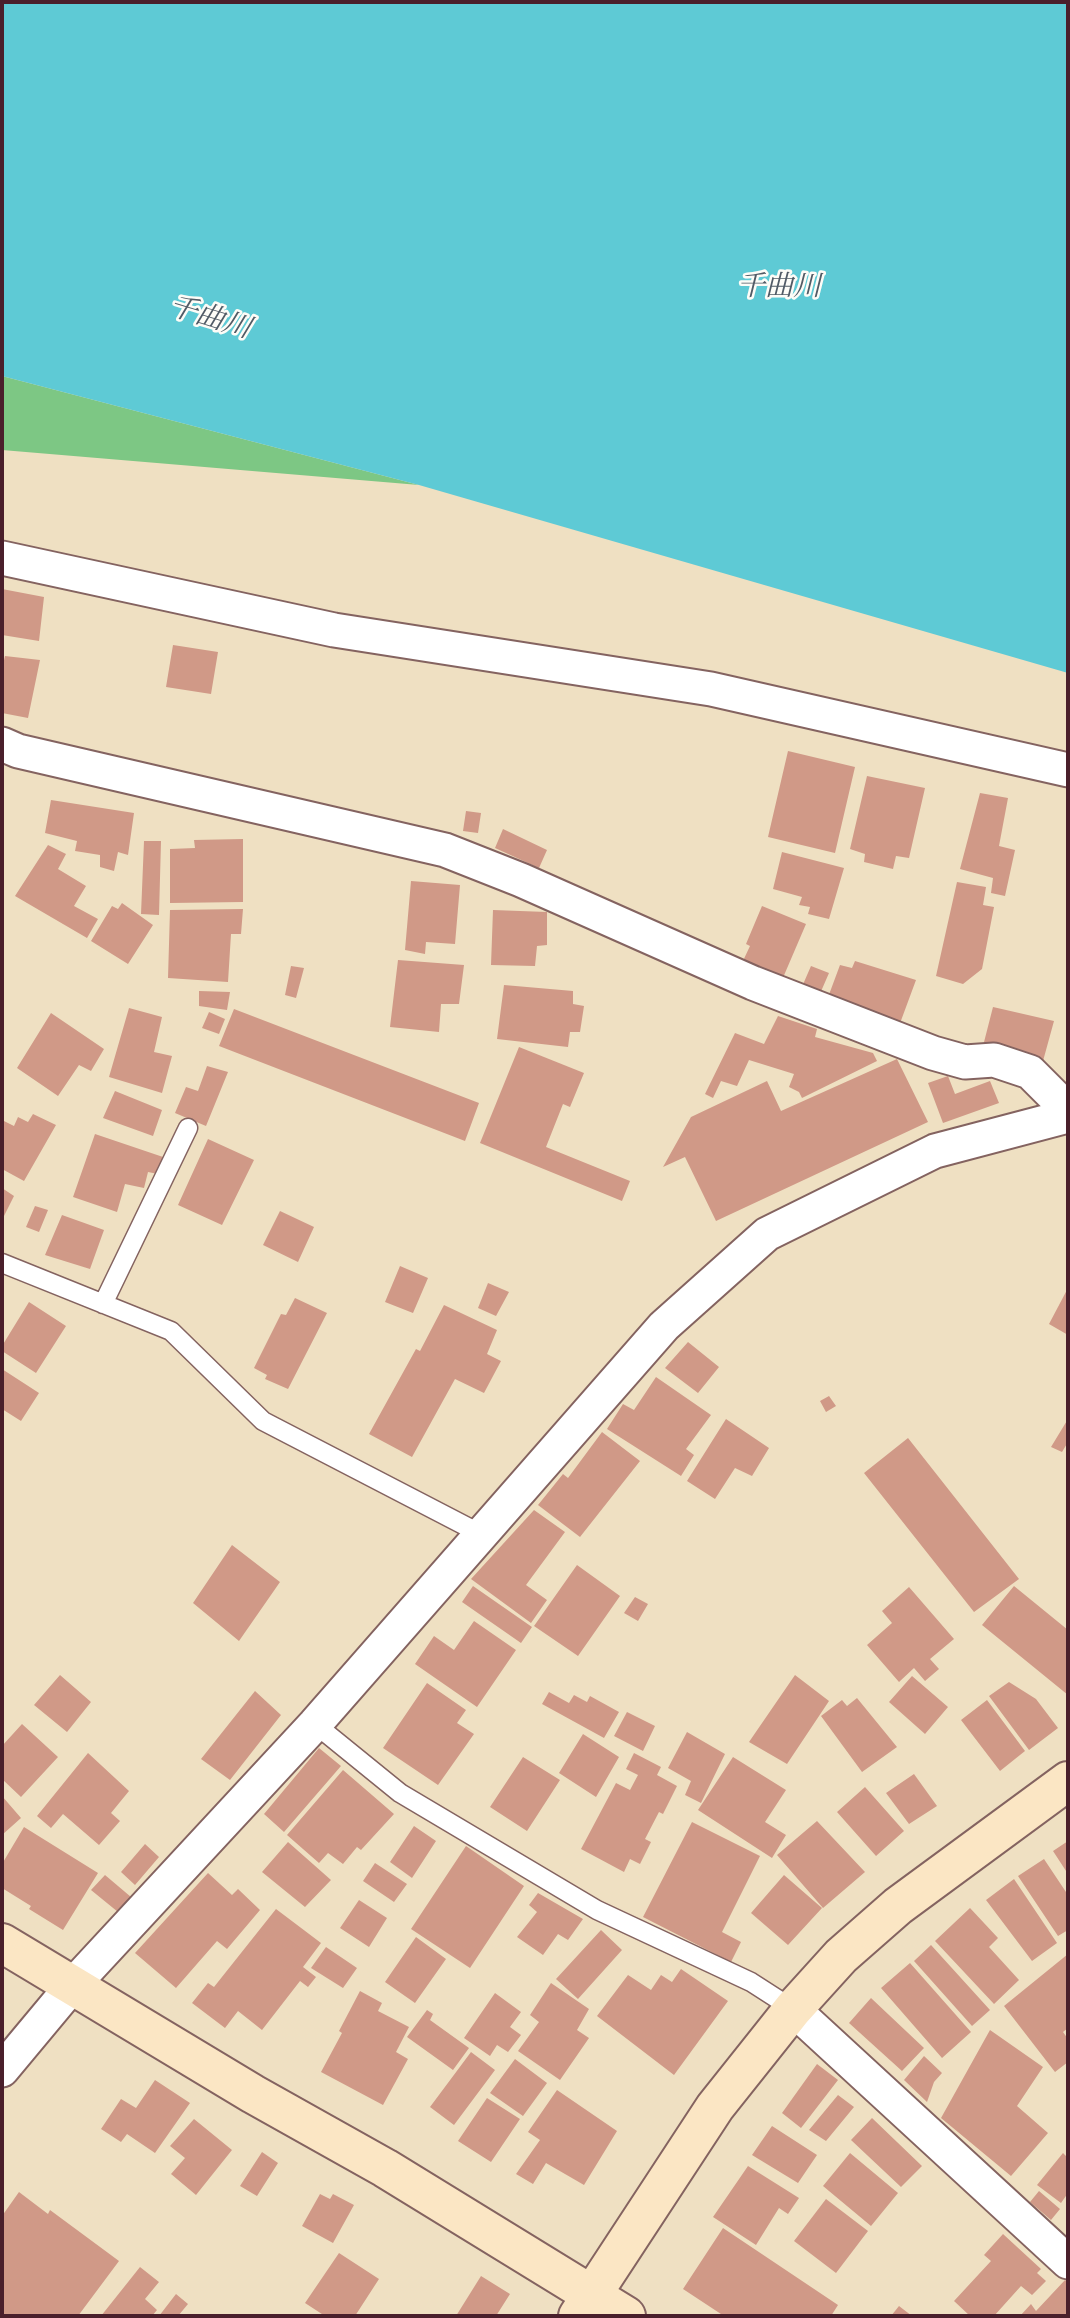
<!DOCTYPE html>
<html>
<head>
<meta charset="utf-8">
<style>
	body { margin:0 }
	#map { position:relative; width:1070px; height:2318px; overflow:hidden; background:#efe0c2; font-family:"IM FELL English",serif }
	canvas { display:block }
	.frame { position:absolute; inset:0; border:4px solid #4a1f2b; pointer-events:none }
</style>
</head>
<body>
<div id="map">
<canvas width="1070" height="2318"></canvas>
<div class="frame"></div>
</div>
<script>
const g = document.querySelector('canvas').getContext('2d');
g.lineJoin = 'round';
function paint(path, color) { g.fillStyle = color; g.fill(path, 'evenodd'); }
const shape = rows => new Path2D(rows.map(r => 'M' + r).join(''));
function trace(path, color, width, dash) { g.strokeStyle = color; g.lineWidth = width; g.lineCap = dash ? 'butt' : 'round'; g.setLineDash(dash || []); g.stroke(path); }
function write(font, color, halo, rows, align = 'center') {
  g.font = font + ' "IM FELL English","Noto Serif JP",serif'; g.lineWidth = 5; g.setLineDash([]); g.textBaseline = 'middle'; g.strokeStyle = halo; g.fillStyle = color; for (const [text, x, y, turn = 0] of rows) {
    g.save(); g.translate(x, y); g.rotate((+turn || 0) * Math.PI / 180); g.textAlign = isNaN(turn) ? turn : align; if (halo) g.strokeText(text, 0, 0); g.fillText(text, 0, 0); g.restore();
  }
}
paint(shape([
	[2,376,419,485,2,450]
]), '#7dc784');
paint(shape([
	[2,2,1068,2,1068,673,419,485,2,376]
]), '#5ecad5');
paint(shape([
	[2,589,44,597,39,641,2,635],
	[173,645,218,652,211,694,166,687],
	[5,656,40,660,28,718,2,713,2,669],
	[788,751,855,767,835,853,768,837],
	[867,776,925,788,909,858,896,856,893,869,864,862,865,854,850,849],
	[980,793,1008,798,999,846,1015,850,1005,896,991,893,993,878,960,869],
	[51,800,134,813,128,855,118,852,114,871,100,867,100,855,75,851,77,841,45,833],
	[466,811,481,813,478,833,463,831],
	[503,829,547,850,539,868,495,848],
	[243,839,243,902,170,903,170,849,195,848,194,840],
	[144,841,161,841,159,915,141,914],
	[48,845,66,854,58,869,86,886,74,906,98,919,87,938,15,896],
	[782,852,844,868,829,919,808,914,810,907,799,905,802,897,773,889],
	[411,881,460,885,455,944,426,942,425,954,405,950],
	[957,882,986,887,983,905,994,907,982,969,963,984,936,976],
	[122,903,153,925,128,964,91,941,112,906,118,909],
	[762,906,806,924,782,980,742,963,750,946,746,944],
	[243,909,241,934,231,934,228,982,168,978,170,910],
	[493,910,547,912,547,945,537,946,535,966,491,965],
	[398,960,464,965,459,1004,441,1004,439,1032,390,1027],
	[855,961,916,980,899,1026,827,1000,840,965,852,968],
	[291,966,304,968,296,998,285,995],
	[811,966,829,973,819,996,801,989],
	[504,985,573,991,573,1004,584,1006,580,1032,570,1032,568,1047,497,1039],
	[199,991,230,992,227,1010,199,1006],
	[993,1007,1054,1021,1043,1061,983,1046],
	[129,1008,162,1017,154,1052,172,1056,162,1093,109,1077],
	[234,1009,479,1103,465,1141,219,1046],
	[209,1012,225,1019,219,1034,202,1028],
	[51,1013,104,1049,91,1071,79,1065,58,1096,17,1068],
	[778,1016,817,1029,815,1037,873,1053,877,1061,802,1098,799,1092,789,1087,794,1074,749,1060,737,1086,721,1081,713,1098,705,1094,735,1033,764,1044],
	[519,1047,584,1073,570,1107,563,1104,546,1147,630,1181,622,1201,480,1143],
	[897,1059,928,1122,716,1221,685,1157,663,1167,691,1117,767,1081,781,1111],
	[207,1066,228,1072,206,1126,175,1113,186,1087,198,1091],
	[948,1076,955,1094,990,1081,999,1103,943,1123,928,1083],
	[115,1091,162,1110,153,1136,103,1118],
	[33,1114,56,1125,24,1181,2,1169,2,1120,14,1126,18,1117,28,1122],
	[95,1134,166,1158,163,1175,148,1172,144,1188,125,1184,117,1212,73,1197],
	[208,1139,254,1160,222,1225,178,1205],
	[2,1188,14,1196,4,1216,2,1215],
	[35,1206,48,1210,39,1232,26,1227],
	[280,1211,314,1227,298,1262,263,1245],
	[62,1215,104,1230,90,1269,45,1255],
	[400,1266,428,1278,413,1313,385,1302],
	[488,1283,509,1292,496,1316,478,1308],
	[1068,1288,1068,1335,1049,1324],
	[295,1298,327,1313,288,1389,265,1379,267,1375,254,1368,281,1314,286,1315],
	[29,1302,66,1326,36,1373,2,1351,2,1346],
	[444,1305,497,1330,487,1354,501,1361,484,1393,455,1379,412,1457,369,1434,416,1349,420,1351],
	[688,1342,719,1367,698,1393,665,1368],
	[2,1369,39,1393,21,1421,2,1409],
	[656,1377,711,1415,686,1449,694,1455,681,1476,607,1429,623,1404,634,1410],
	[829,1396,836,1406,826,1412,820,1401],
	[726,1419,769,1448,752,1476,735,1468,715,1499,687,1481],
	[1068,1419,1068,1442,1062,1452,1051,1447],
	[602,1432,640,1461,580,1537,538,1505,563,1474,568,1478],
	[908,1438,1019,1579,974,1612,864,1473],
	[534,1510,565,1532,526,1585,547,1600,531,1623,471,1579],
	[232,1545,280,1582,239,1641,193,1603],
	[577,1565,620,1596,578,1656,534,1626],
	[473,1586,532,1627,521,1643,462,1602],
	[1014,1586,1068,1630,1068,1695,982,1625],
	[909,1587,954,1639,930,1659,939,1669,925,1681,914,1668,899,1682,867,1645,892,1623,882,1611],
	[635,1597,648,1604,638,1621,624,1613],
	[474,1621,516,1650,477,1707,415,1664,434,1636,454,1650],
	[60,1675,91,1702,67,1732,34,1705],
	[795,1675,829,1701,787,1764,749,1742],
	[912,1676,948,1707,925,1734,889,1702],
	[1009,1682,1036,1699,1058,1728,1029,1750,989,1696],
	[427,1683,466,1710,457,1723,474,1734,438,1785,383,1748],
	[255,1691,281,1715,230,1780,201,1759],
	[549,1692,569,1703,574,1695,587,1702,590,1696,619,1712,604,1738,542,1704],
	[857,1698,897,1747,862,1772,821,1716,842,1700,847,1706],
	[987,1700,1025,1751,1000,1771,961,1720],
	[627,1712,655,1726,643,1751,614,1736],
	[22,1724,58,1757,21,1797,2,1779,2,1746],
	[687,1732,725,1754,701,1803,685,1795,691,1781,668,1768],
	[583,1734,619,1757,596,1797,559,1773],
	[319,1748,341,1766,284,1832,264,1814],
	[88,1753,129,1791,111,1813,120,1821,99,1845,63,1814,51,1828,37,1816],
	[634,1753,661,1767,657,1775,677,1786,663,1814,659,1812,645,1839,651,1842,640,1864,630,1859,624,1872,581,1849,616,1783,630,1790,638,1775,626,1769],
	[523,1757,560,1780,527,1831,490,1807],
	[733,1757,786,1790,765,1822,786,1835,772,1858,698,1810],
	[343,1770,394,1814,361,1850,357,1847,343,1864,328,1853,319,1863,287,1835],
	[914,1774,937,1806,909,1824,886,1793],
	[865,1787,904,1831,876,1856,837,1812],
	[2,1796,21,1818,2,1835],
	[817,1821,865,1872,823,1908,777,1855],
	[692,1822,760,1856,722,1932,741,1942,731,1962,643,1917],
	[414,1826,436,1841,412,1878,390,1862],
	[24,1827,98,1873,63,1930,29,1909,31,1906,2,1888,2,1864],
	[1068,1841,1068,1874,1053,1851],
	[288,1842,331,1880,305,1907,262,1872],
	[145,1844,159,1857,135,1885,121,1872],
	[466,1846,524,1886,470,1968,411,1929],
	[1044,1859,1068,1895,1068,1930,1058,1936,1018,1876],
	[375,1863,407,1884,394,1902,363,1881],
	[208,1873,232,1895,238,1889,260,1910,227,1949,217,1941,176,1988,135,1953],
	[105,1875,131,1897,118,1912,91,1890],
	[784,1875,822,1908,788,1945,751,1913],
	[1014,1879,1057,1943,1032,1961,986,1900],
	[538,1893,583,1919,568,1940,558,1934,543,1955,517,1937,537,1912,529,1905],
	[359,1900,387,1918,369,1947,340,1928],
	[970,1908,998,1938,989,1947,1019,1980,994,2004,935,1941],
	[276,1909,321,1943,303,1967,316,1977,308,1987,300,1981,262,2030,238,2011,225,2028,192,2003,208,1983,214,1987],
	[601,1930,622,1950,578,1999,556,1979],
	[416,1937,446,1959,415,2003,385,1982],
	[931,1945,990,2010,972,2026,914,1961],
	[326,1947,357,1968,343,1988,311,1968],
	[1068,1954,1068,2028,1063,2032,1068,2039,1068,2062,1055,2072,1004,2006],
	[910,1963,971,2032,942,2058,881,1988],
	[681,1969,728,2001,674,2075,597,2016,628,1975,651,1990,661,1975,672,1982],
	[551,1983,589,2009,577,2030,589,2038,560,2080,518,2051,539,2022,530,2015],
	[360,1991,382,2003,378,2011,409,2027,396,2052,408,2059,383,2105,321,2072,342,2033,339,2031],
	[495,1993,521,2012,510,2027,521,2035,508,2052,497,2045,490,2056,464,2038],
	[871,1998,924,2048,902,2071,849,2023],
	[427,2010,433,2014,430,2020,469,2048,453,2070,407,2037],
	[990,2030,1043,2067,1017,2106,1048,2133,1011,2176,941,2118],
	[471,2052,495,2070,454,2125,430,2107],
	[924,2056,942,2073,934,2082,927,2102,904,2080],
	[515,2059,547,2083,523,2116,490,2093],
	[817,2064,838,2080,801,2128,782,2113],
	[155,2080,190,2103,155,2153,127,2134,121,2142,101,2129,121,2099,136,2108],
	[557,2090,617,2131,584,2185,546,2163,533,2184,516,2174,540,2140,528,2132],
	[838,2095,854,2107,826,2141,809,2130],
	[487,2098,520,2119,491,2162,458,2141],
	[872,2118,922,2166,901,2187,851,2140],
	[194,2119,232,2150,196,2195,171,2174,185,2158,170,2146],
	[772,2126,817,2155,798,2183,752,2155],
	[262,2152,278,2163,257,2196,240,2186],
	[850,2153,898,2193,871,2226,823,2186],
	[1063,2153,1068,2158,1068,2193,1061,2203,1037,2185],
	[748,2166,799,2198,788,2214,779,2208,756,2245,713,2217],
	[1039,2191,1060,2209,1051,2220,1030,2202],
	[19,2192,48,2214,50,2210,119,2261,78,2316,2,2316,2,2216],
	[320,2194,330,2199,333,2194,354,2205,333,2243,302,2226],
	[826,2199,868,2231,836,2273,794,2241],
	[723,2228,838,2305,831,2316,724,2316,683,2289],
	[1003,2234,1041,2269,1037,2273,1046,2281,1032,2295,1021,2286,994,2316,970,2316,954,2301,991,2261,984,2255],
	[339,2253,379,2279,355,2316,325,2316,305,2303],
	[140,2267,159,2282,145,2299,157,2310,152,2316,101,2316],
	[481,2276,510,2294,496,2316,456,2316],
	[1065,2280,1068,2283,1068,2316,1020,2316,1031,2304,1036,2311],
	[176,2294,188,2304,178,2316,159,2316],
	[899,2306,912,2316,891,2316]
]), '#d09987');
const lane = shape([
	[2,1263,171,1331,263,1421,481,1534],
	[103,1304,188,1128],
	[315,1724,400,1793,597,1910,751,1982,793,2009]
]);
const street = shape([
	[2,558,334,630,711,689,1068,770],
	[2,744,18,751,445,850,521,880,753,983,933,1053,965,1062,994,1060,1030,1072,1055,1097,1063,1117],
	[793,2009,1068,2262],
	[2,2070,72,1986,315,1724,664,1326,767,1234,935,1151,1068,1116]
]);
const secondary = shape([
	[2,1943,253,2094,385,2168,626,2316],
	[578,2316,715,2107,793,2009,841,1956,898,1906,1068,1781]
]);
trace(lane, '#846360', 21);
trace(street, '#846360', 37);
trace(secondary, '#846360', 42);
trace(lane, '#fff', 18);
trace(street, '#fff', 33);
trace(secondary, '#fbe6c4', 38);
write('italic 28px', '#515b66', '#fdfcf7', [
	["千曲川",779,289],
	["千曲川",209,320,17]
]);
</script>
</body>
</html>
